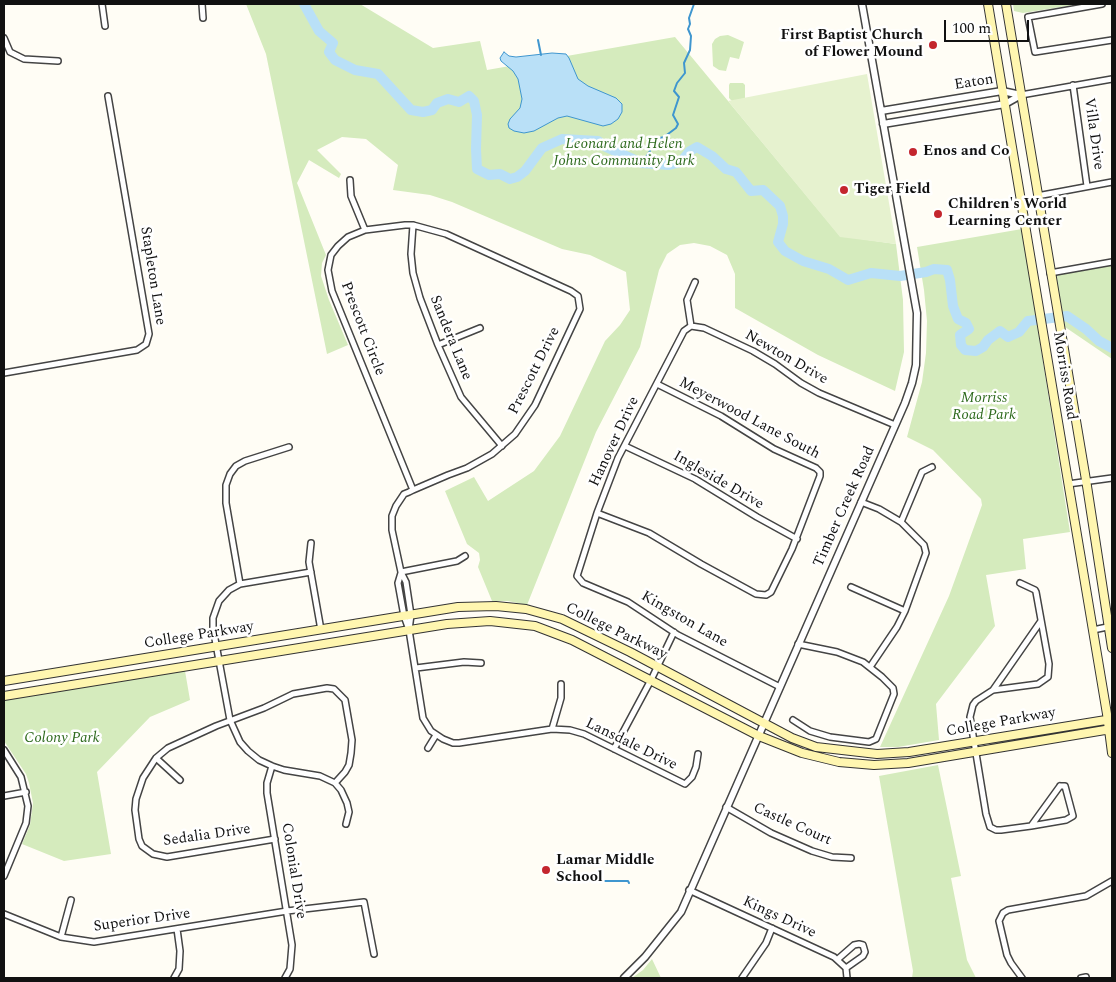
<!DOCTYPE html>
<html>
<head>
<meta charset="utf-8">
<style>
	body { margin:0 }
	#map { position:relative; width:1116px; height:982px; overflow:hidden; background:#fffdf5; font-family:Spectral,serif }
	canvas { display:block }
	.frame { position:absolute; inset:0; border:5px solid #111; pointer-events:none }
	.scale { position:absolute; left:944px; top:20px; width:85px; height:22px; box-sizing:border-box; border:2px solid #111; border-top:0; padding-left:6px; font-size:15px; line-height:18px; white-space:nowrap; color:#111; -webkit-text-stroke:4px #fff; paint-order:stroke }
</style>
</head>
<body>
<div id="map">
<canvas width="1116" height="982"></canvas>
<div class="frame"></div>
<div class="scale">100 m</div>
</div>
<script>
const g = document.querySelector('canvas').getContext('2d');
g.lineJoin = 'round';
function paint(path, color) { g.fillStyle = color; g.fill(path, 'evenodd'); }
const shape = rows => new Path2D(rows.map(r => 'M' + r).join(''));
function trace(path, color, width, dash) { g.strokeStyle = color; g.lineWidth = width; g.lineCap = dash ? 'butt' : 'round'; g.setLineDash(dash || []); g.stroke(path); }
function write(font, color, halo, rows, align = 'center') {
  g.font = font + ' Spectral,serif'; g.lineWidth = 5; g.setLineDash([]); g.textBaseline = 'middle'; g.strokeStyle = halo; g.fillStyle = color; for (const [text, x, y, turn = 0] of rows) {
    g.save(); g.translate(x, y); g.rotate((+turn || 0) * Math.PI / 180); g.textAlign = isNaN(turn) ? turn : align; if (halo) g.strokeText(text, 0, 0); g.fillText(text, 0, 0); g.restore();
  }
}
paint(shape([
	[246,4,360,4,433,48,480,41,487,70,675,37,840,236,896,244,903,300,904,352,895,391,818,355,735,308,735,274,727,255,710,246,694,243,680,245,667,254,659,270,640,347,596,432,527,605,508,601,492,601,478,567,480,560,479,553,467,544,445,491,474,477,488,501,534,471,560,436,605,341,620,325,630,310,626,272,590,255,562,249,452,202,430,195,393,190,398,165,366,139,342,137,317,150,341,174,339,178,309,160,297,183,326,255,322,263,321,276,329,300,348,345,327,354,266,54],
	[1013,4,1080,4,1023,13,1014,11],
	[728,35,744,42,739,59,730,57,726,71,719,70,713,66,712,44,715,39,720,36],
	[730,83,743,83,745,85,745,100,732,101,729,98,729,85],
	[1022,229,1070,532,1023,539,1026,569,986,575,995,626,936,704,939,740,898,747,880,747,949,596,982,505,981,499,933,450,907,437,922,382,926,353,927,321,924,290,917,247],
	[1112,265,1112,359,1065,327,1055,275],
	[185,671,190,700,150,717,97,772,111,854,64,861,22,844,30,825,33,803,29,783,26,774,4,741,4,699],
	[938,765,961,876,951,878,967,960,976,978,912,978,913,971,879,776],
	[652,959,661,978,632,978,643,970]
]), '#d5ebbd');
paint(shape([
	[867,74,896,244,840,237,728,101]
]), '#e6f2cf');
const water = shape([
	[504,52,509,56,516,57,552,53,566,54,569,58,578,79,588,86,616,98,622,104,622,112,618,119,611,124,603,126,567,116,558,118,534,131,524,133,514,131,509,128,508,124,510,119,520,108,522,99,518,79,513,71,501,61,500,58,504,52]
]);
paint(water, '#b9e0f7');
trace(water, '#3f96cf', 1);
trace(shape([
	[538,40,541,55],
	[642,163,650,151,649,143,652,140,664,137,676,128,678,124,673,115,679,97,674,91,677,83,685,73,684,63,690,50,691,36,688,29,690,24,689,18,694,4],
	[585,881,628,881,629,883]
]), '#3f96cf', 2);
trace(shape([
	[304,4,319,31,333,43,329,52,335,60,355,70,378,74,411,110,423,112,432,110,437,103,448,99,459,102,469,96,474,101,477,115,476,149,477,169,489,175,500,174,510,179,517,177,525,171,542,148,562,139,598,141,606,147,642,163,669,165,681,162,690,151,697,147,712,156,726,169,736,172,751,191,763,190,780,206,783,216,783,224,778,242,785,251,803,261,829,269,848,280,871,273,900,276,926,272,934,269,947,270,950,280,953,306,958,319,966,323,969,329,960,335,961,345,965,350,976,351,983,347,988,340,1000,331,1008,337,1019,332,1028,321,1067,316,1086,329,1099,341,1112,348]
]), '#b9e0f7', 10);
const minor = shape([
	[102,4,105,26],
	[202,4,203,18],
	[1102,4,1028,17,1035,52,1112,40],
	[4,38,10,52,24,59,58,61],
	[1073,85,1087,186],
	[1021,95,1112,79],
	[350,180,351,196,365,230],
	[1037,196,1112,182],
	[413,225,411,254,413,273,420,298,438,345,461,397,502,446],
	[1050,273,1112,262],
	[691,326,684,331,618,458,597,513,577,576,583,583,628,602,678,635,780,687],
	[691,326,704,328,753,351,775,364,801,383,819,393,895,425],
	[691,326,687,300,695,282],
	[438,345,480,328],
	[4,373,137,350,146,344,149,334,108,96],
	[625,446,695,479,757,517,797,539],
	[1068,484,1112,478],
	[861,502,879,509,901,522,924,545,926,553,905,611,897,627,870,667],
	[597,513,649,533,701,564,756,594,766,595,771,592,792,549,820,476,820,472,816,468,774,449,721,416,657,384],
	[901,522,922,472,932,467],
	[311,543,309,562,321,630],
	[311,572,240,584,229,590,219,601,213,618,213,628,230,720,240,742,248,751,259,760,272,766,284,770,320,776,335,783,341,790,347,803,349,812,346,824],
	[401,572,457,561,465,556],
	[401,573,398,583,404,616,409,630,423,718,431,731,443,739,453,743,459,743,552,729,570,730,584,734,685,784,692,777,696,767,698,754],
	[1020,583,1035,590,1036,592,1049,664,1048,677,1038,684,993,690,976,701,973,705,970,717,986,814,990,827,996,830,1001,830,1031,826],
	[240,584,226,503,226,485,230,474,236,466,245,461,289,447],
	[851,587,905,611],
	[409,630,411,615,406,582,401,572,392,530,392,516,396,506,404,494,409,492,413,490,448,475,467,468,492,454,515,434,535,405,580,309,578,296,571,291,446,234,413,225,405,225,365,230,348,237,338,246,331,255,328,270,332,291,413,490],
	[1093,630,1112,626],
	[416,668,464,662,481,663],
	[993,690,1041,621],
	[793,720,810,731,830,737,869,742,876,739,894,694,893,688,882,677,863,662,837,652,798,644],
	[552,729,561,698,561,684],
	[428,748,436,735],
	[614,749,651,680,674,632],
	[4,750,21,777,28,806,26,823,4,876],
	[156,758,180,780],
	[272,766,267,783,267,793,292,945,290,969,285,978],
	[1060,786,1065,786,1073,816,1066,820,1031,826,1060,786],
	[4,796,26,792],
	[726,807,771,833,812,851,832,857,851,858],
	[275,839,167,857,153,854,142,846,139,839,135,810,136,799,143,778,156,758,168,748,216,726,264,708,293,694,327,688,334,689,345,700,352,740,351,753,349,765,345,772,335,783],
	[689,890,834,957,846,968,847,978],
	[4,914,61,937,94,942,287,911,364,902,374,954],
	[61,937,71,900],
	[838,959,854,945,859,944,863,945,865,952,863,956,846,968],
	[174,978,179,969,180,951,177,929],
	[742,978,766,943,772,928],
	[1022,978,1011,963,1007,955,999,921,1003,913,1008,910,1086,896,1112,881],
	[1081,978,1086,977]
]);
const tertiary = shape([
	[881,111,1002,91,1021,95],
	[883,124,1005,104,1021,95],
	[624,978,645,957,681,912,905,403,912,383,916,365,917,313,862,4]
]);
const secondary = shape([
	[988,4,1107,714,1112,753],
	[1006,4,1087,486,1112,648],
	[4,681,458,607,496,606,526,609,562,619,630,652,792,738,816,747,877,754,909,752,1112,719],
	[4,696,447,624,490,621,535,626,572,640,759,736,802,753,839,762,874,765,908,763,1105,730,1112,731]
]);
trace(minor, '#444', 8);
trace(tertiary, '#444', 9);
trace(secondary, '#333', 10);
trace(minor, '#fff', 5);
trace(tertiary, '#fff', 6);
trace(secondary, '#fff6b0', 8);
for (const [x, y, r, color] of [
	[933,45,5,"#c4262e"],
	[913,152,5,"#c4262e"],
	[844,190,5,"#c4262e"],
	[938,214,5,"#c4262e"],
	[546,870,5,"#c4262e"]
]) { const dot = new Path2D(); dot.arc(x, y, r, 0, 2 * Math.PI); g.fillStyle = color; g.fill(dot); trace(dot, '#fff', 2); }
write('bold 15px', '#111', '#fff', [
	["First Baptist Church",923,36,"right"],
	["of Flower Mound",923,53,"right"],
	["Enos and Co",923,152],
	["Tiger Field",854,190],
	["Children's World",948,205],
	["Learning Center",948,222],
	["Lamar Middle",556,861],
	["School",556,878]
], 'left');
write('15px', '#111', '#fff', [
	["Eaton",974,83,-9],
	["Villa Drive",1093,134,82],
	["Stapleton Lane",152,276,81],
	["Prescott Circle",362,329,69],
	["Sandera Lane",450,338,68],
	["Newton Drive",786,358,30],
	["Prescott Drive",535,371,-63],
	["Morriss Road",1064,376,81],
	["Meyerwood Lane South",749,419,28],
	["Hanover Drive",615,442,-65],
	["Ingleside Drive",718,481,30],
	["Timber Creek Road",845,507,-66],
	["Kingston Lane",684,620,30],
	["College Parkway",616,632,26],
	["College Parkway",199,636,-9],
	["College Parkway",1001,723,-10],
	["Lansdale Drive",631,745,26],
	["Castle Court",792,825,24],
	["Sedalia Drive",207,836,-8],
	["Colonial Drive",293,871,81],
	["Kings Drive",779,918,25],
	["Superior Drive",142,921,-8]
]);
write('italic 15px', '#2f6b1f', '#fff', [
	["Leonard and Helen",624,145],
	["Johns Community Park",624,162],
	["Morriss",984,399],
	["Road Park",984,416],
	["Colony Park",62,739]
]);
</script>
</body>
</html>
